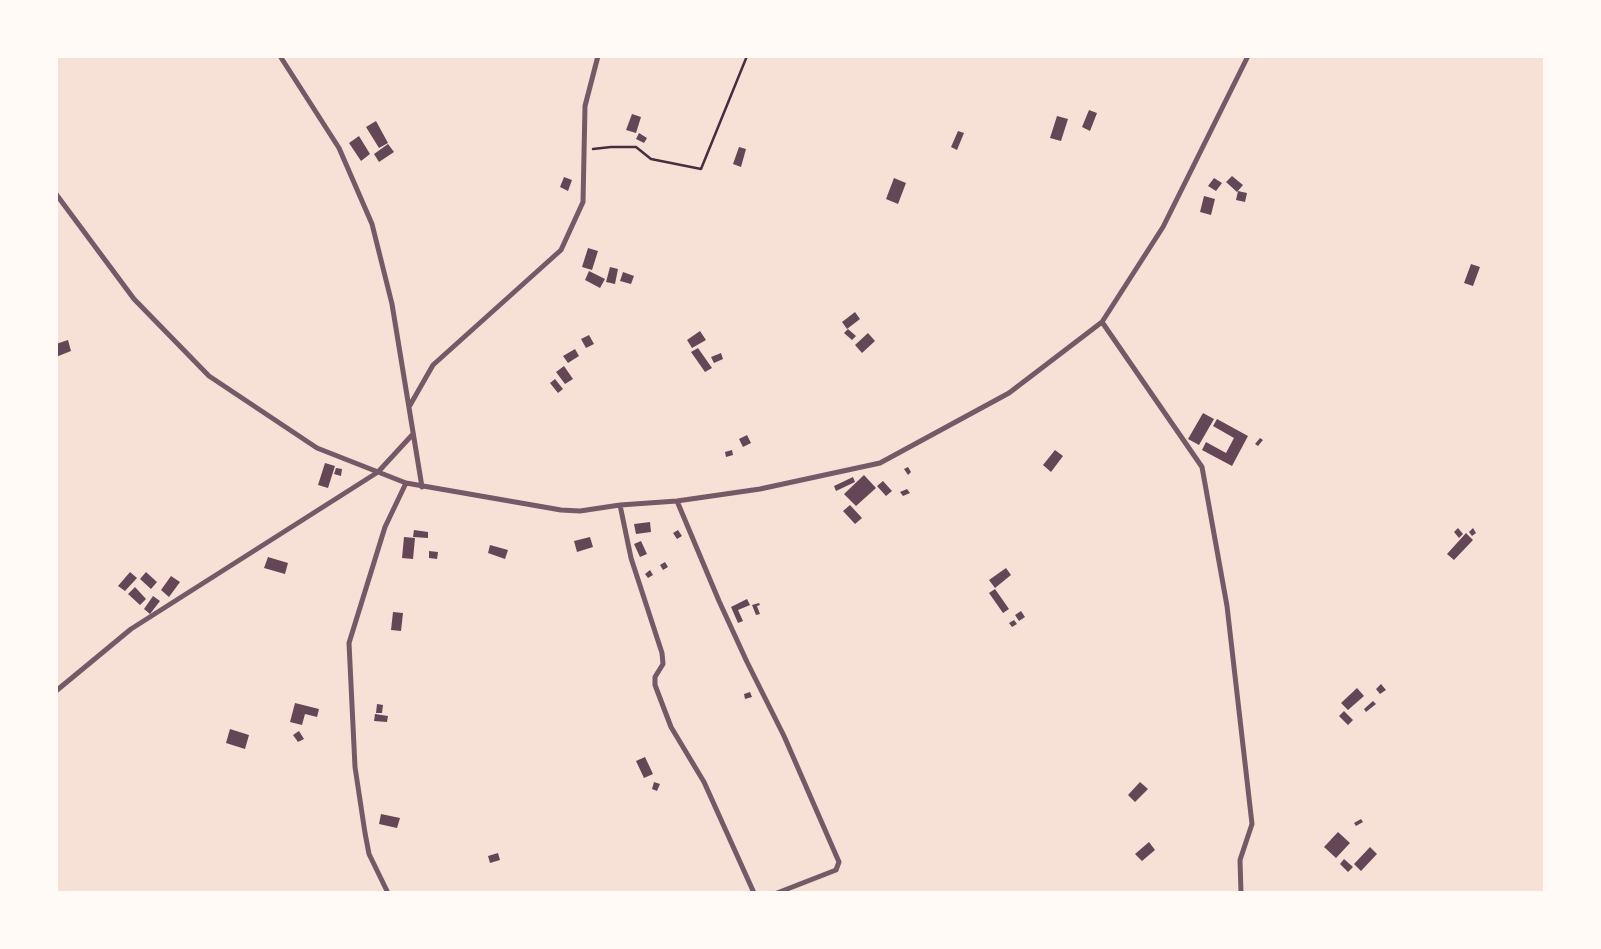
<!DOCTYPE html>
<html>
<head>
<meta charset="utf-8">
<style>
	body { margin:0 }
	#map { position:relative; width:1601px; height:949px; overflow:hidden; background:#f7e1d7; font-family:Lato,sans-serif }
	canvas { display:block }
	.frame { position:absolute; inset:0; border:58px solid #fffaf5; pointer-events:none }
</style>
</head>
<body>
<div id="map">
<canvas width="1601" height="949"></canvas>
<div class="frame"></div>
</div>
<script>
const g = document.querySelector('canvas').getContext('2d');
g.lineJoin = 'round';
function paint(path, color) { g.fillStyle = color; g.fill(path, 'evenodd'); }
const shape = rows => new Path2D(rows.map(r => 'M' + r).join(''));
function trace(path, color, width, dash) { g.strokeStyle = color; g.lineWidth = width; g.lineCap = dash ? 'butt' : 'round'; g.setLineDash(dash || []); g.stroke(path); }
paint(shape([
	[1089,110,1097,113,1090,131,1082,127],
	[632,114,641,117,636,133,626,130],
	[1057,116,1068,119,1061,141,1050,138],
	[376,121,388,143,379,148,366,127],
	[958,131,964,133,957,150,951,147],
	[639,133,647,138,644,143,636,139],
	[359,136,370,154,361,161,349,143],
	[388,144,394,152,379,162,374,154],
	[739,147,746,149,741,167,733,164],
	[1232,176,1243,185,1237,192,1226,182],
	[564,177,572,180,568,191,560,187],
	[894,178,906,183,898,204,886,199],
	[1214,178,1222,183,1216,191,1208,186],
	[1238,191,1247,193,1245,202,1236,200],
	[1204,196,1215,199,1211,215,1200,212],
	[588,248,598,251,592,270,582,267],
	[1471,264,1480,267,1473,286,1464,283],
	[610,267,618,269,615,284,606,282],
	[589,271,605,279,600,288,585,280],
	[623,272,634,276,631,284,620,281],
	[855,312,860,319,847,329,842,322],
	[848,329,856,336,852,340,844,333],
	[700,331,706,340,692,348,687,340],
	[868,333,875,341,862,353,855,345],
	[589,335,594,344,586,348,581,339],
	[68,340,71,351,56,357,56,344],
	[698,348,712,368,705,372,691,352],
	[575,349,579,356,568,363,563,356],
	[721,353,723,359,714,363,711,357],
	[564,366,573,379,565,384,556,372],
	[555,379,563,389,558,393,550,383],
	[1203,413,1214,419,1199,445,1188,439],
	[1217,419,1248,436,1232,466,1202,450,1206,442,1226,453,1234,438,1213,426],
	[747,435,751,443,743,447,739,439],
	[1260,438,1263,440,1258,446,1255,444],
	[732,450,733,455,726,457,725,452],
	[1055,450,1063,456,1051,472,1043,465],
	[325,463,335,466,328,488,318,485],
	[908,467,911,472,908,475,904,469],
	[336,468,342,469,341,476,334,474],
	[864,475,876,488,856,506,844,494],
	[853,477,855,482,836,491,834,486],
	[883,481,892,491,886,496,877,486],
	[907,489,910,493,903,496,900,492],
	[850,505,862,518,855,524,843,511],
	[650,522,651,532,636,534,634,524],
	[1458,528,1463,534,1459,538,1454,532],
	[1473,528,1476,533,1472,536,1469,532],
	[414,530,428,532,428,538,413,537],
	[678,530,682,536,677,539,673,533],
	[1466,533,1473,540,1454,560,1447,554],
	[404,537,415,538,413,559,402,558],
	[590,537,593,547,577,552,574,541],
	[641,541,647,554,640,557,634,544],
	[490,545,508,550,505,559,488,553],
	[429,551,438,552,437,559,429,558],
	[268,557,288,563,285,574,264,568],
	[665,562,668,567,663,570,660,565],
	[1006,568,1011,575,995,588,989,580],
	[650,570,653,575,648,578,645,574],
	[130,572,137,578,125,591,118,586],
	[146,572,157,582,151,589,140,579],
	[171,576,180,582,169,597,161,590],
	[135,587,146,599,140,605,128,594],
	[995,589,1009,609,1003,613,989,593],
	[153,596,160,601,150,614,144,609],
	[747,599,750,605,738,610,743,621,738,623,731,607],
	[759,603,760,605,757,606,760,614,756,615,752,605],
	[1021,611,1025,617,1019,621,1015,615],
	[393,612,403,613,401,631,391,630],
	[1014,620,1017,624,1012,627,1009,623],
	[1381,684,1386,690,1380,694,1376,689],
	[1357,688,1364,696,1348,710,1341,703],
	[750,692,752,697,745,699,744,694],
	[1373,701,1376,704,1366,712,1364,709],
	[295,703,319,709,317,717,305,714,302,725,290,722],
	[377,704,383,705,382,713,376,713],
	[1344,711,1353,720,1348,725,1339,716],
	[375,714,388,716,387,722,374,721],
	[230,729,249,735,245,749,226,743],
	[299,731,304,739,298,742,293,735],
	[645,757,653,774,644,778,636,761],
	[654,782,660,784,657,791,652,789],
	[1140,782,1148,789,1135,802,1128,795],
	[381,814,400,818,397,828,379,824],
	[1361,819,1363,822,1356,826,1354,823],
	[1338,832,1350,843,1336,858,1324,847],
	[1149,842,1155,850,1142,861,1135,854],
	[1370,847,1377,854,1361,871,1354,864],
	[498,853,500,860,490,863,488,856],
	[1344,859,1353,867,1348,872,1340,864]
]), '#644757');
trace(shape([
	[593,149,611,147,636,147,651,159,701,169,747,56]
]), '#4a2c40', 2.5);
trace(shape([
	[280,56,339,148,372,224,392,304,422,487],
	[56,194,134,299,209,376,317,448,406,483,561,510,580,511,620,505,677,501,760,489,880,463,1009,393,1102,322,1163,227,1248,56],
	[1102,322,1202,467,1227,606,1252,824,1240,860,1241,893],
	[409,407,433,365,561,250,583,202,585,106,598,56],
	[677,501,719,601,747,662,784,736,839,862,836,870,777,893],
	[620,505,631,558,662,653,663,664,655,677,655,685,671,727,704,782,754,893],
	[56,691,131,629,378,472,413,434],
	[388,893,369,854,365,833,355,767,349,643,385,527,406,483]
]), '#755966', 5);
</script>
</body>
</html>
